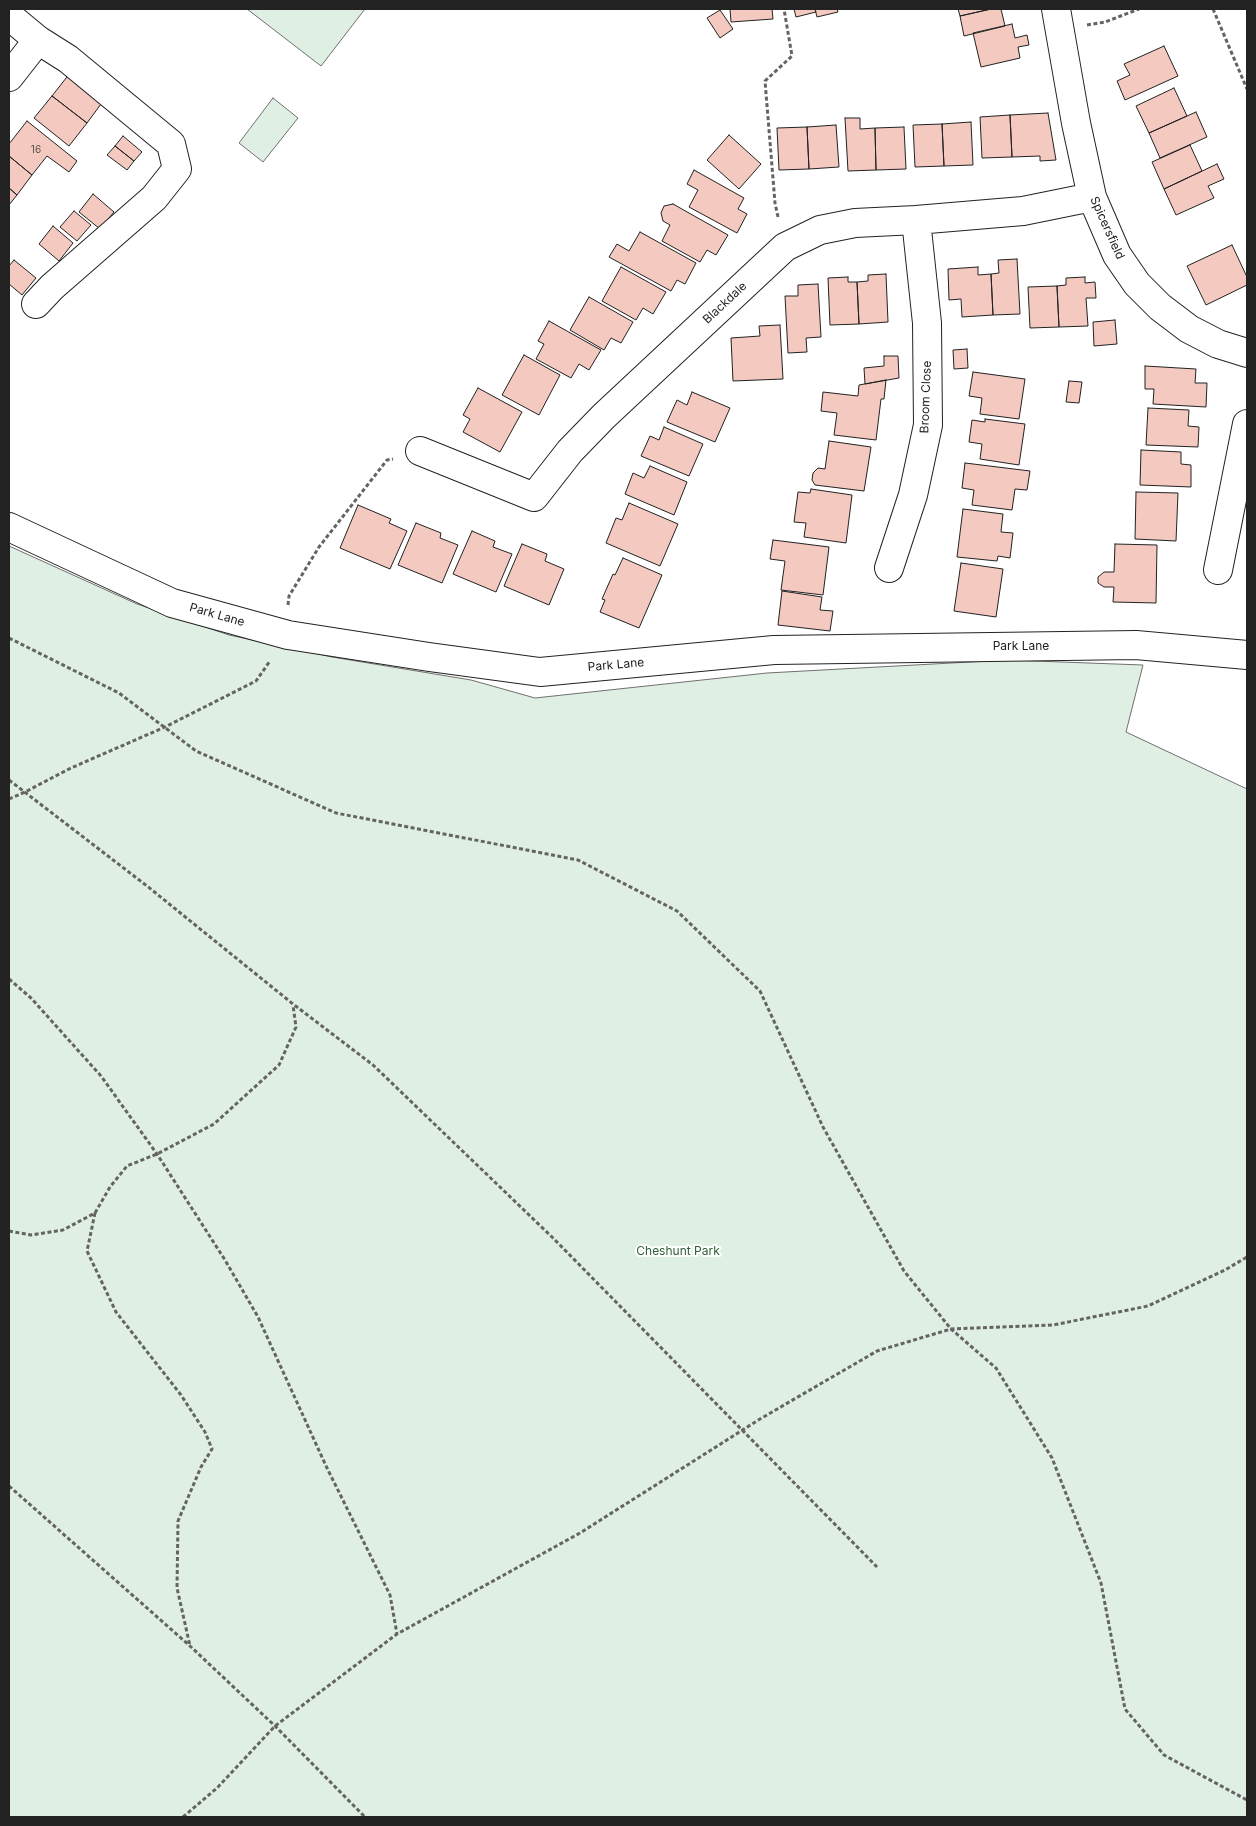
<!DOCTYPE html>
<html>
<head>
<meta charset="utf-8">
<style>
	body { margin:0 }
	#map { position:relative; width:1256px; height:1826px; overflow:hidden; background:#fff; font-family:Inter,sans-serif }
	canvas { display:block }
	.frame { position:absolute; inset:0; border:10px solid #222; pointer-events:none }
</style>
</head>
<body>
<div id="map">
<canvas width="1256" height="1826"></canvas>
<div class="frame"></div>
</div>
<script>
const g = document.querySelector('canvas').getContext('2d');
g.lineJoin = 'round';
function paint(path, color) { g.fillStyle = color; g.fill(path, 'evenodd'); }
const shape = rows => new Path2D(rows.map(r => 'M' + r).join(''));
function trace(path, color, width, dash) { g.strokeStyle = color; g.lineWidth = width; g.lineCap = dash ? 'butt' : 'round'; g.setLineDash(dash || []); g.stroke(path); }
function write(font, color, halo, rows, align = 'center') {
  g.font = font + ' Inter,sans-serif'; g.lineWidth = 4; g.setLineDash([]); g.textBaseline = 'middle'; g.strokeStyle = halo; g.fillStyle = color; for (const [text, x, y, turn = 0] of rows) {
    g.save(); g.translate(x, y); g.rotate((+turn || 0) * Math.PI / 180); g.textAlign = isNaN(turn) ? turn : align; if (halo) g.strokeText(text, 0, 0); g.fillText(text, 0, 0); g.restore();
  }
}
const green = shape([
	[247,9,365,9,321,66,247,9],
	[273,98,298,118,263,162,239,143,273,98],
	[9,546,137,604,229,635,332,657,471,680,535,698,767,673,1007,660,1143,665,1126,732,1247,789,1247,1817,9,1817,9,546]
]);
paint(green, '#e0efe3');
trace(green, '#6f6f6f', 1);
const building = shape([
	[730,9,772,9,773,19,731,22,730,9],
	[794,9,815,9,816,12,796,17,794,9],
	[815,9,837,9,838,12,817,17,815,9],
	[958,9,991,9,960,16,958,9],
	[991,9,1001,9,1005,26,964,36,960,16,991,9],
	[720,10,733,29,720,38,707,18,720,10],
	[1012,24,1015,38,1027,35,1029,45,1018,47,1020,58,981,67,973,33,1012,24],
	[1164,46,1178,76,1125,100,1117,81,1130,75,1124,64,1164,46],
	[70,73,104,100,87,123,52,96,70,73],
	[1174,88,1187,116,1149,133,1136,106,1174,88],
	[52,96,87,123,69,146,34,118,52,96],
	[1196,112,1207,137,1160,158,1149,133,1196,112],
	[1048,113,1056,160,1040,161,1040,156,1012,157,1010,115,1048,113],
	[1010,115,1012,157,982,158,980,117,1010,115],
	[845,118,860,118,860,129,875,128,876,170,848,171,845,118],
	[27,121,77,161,69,172,47,156,32,175,9,156,9,144,27,121],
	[971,122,973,165,944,166,942,124,971,122],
	[942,124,944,166,915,167,913,125,942,124],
	[836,125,839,167,809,169,807,127,836,125],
	[807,127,809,169,779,170,777,128,807,127],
	[904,127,906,169,876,170,875,128,904,127],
	[729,135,761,164,739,189,707,160,729,135],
	[123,136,142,152,134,161,115,146,123,136],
	[1190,145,1202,171,1164,189,1152,162,1190,145],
	[115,146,134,161,127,170,107,155,115,146],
	[9,156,32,175,17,195,9,188,9,156],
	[1217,164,1224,179,1208,186,1214,198,1176,215,1164,189,1217,164],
	[694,170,744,198,738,209,747,214,737,233,689,207,698,190,687,184,694,170],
	[9,188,17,195,9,205,9,188],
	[93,194,114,212,100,229,79,212,93,194],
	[673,204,728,235,716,255,707,250,700,262,662,241,670,225,663,221,661,213,664,206,673,204],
	[74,211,91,225,77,241,60,227,74,211],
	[53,226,73,243,59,261,39,244,53,226],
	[640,232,696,263,685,284,677,280,671,291,609,257,617,244,629,251,640,232],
	[1232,245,1247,277,1247,285,1206,305,1187,266,1232,245],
	[1017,259,1020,314,993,315,991,274,999,273,998,260,1017,259],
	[14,260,36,278,22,295,9,284,9,266,14,260],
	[621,267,666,292,653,314,643,308,636,320,602,301,621,267],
	[978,267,978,275,991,274,993,315,962,317,961,299,949,300,948,269,978,267],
	[886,274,888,322,859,324,857,282,868,281,868,275,886,274],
	[848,277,848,282,857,282,859,324,830,325,828,278,848,277],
	[1085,277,1085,283,1095,282,1096,298,1086,298,1088,326,1059,327,1057,286,1066,285,1066,278,1085,277],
	[818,284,821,337,806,338,807,352,788,353,785,296,798,296,798,285,818,284],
	[1057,286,1059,327,1030,328,1028,287,1057,286],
	[589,297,633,322,621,343,611,338,604,350,570,330,589,297],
	[1115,320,1117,344,1094,346,1093,322,1115,320],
	[549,321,601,350,589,370,579,364,571,378,536,359,544,344,538,341,549,321],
	[780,325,783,379,733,381,731,338,760,336,759,326,780,325],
	[967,349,968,368,954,369,953,350,967,349],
	[524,355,560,375,539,415,502,395,524,355],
	[884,356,898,356,899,378,865,384,864,368,884,366,884,356],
	[1145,366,1196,369,1195,383,1207,383,1206,407,1153,404,1154,389,1145,389,1145,366],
	[973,372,1025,379,1019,419,980,414,982,398,969,396,973,372],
	[886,380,884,399,881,399,876,440,834,435,837,413,821,411,823,392,858,396,859,385,886,380],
	[1069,381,1082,382,1079,403,1066,402,1069,381],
	[478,388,522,412,500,452,463,432,470,419,463,415,478,388],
	[692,392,730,408,715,442,667,422,677,400,687,405,692,392],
	[1148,408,1189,410,1188,426,1199,427,1198,447,1146,445,1148,408],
	[985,419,1025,424,1019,465,980,459,982,444,969,442,972,420,985,422,985,419],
	[664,427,703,444,689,476,641,456,650,436,659,440,664,427],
	[829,441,871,447,864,491,815,485,812,480,813,473,818,468,825,469,829,441],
	[1141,450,1181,452,1181,464,1191,465,1191,487,1140,485,1141,450],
	[965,463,1030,471,1027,490,1015,489,1012,510,972,505,974,490,962,488,965,463],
	[650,466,687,482,674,515,625,494,633,473,644,478,650,466],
	[811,489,852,495,846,543,804,537,806,523,794,522,798,492,810,493,811,489],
	[1136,492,1178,493,1176,541,1135,539,1136,492],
	[629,503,678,524,660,566,606,543,616,518,622,520,629,503],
	[358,505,391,519,389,523,407,531,390,569,340,548,358,505],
	[963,509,1003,514,1001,532,1013,533,1010,558,998,556,997,561,957,557,963,509],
	[416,523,441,533,440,538,458,545,442,583,398,565,416,523],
	[472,531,495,541,493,547,512,554,496,592,453,574,472,531],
	[773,540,829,547,823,595,781,590,785,561,770,559,773,540],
	[522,544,547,554,545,561,564,569,549,605,504,586,522,544],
	[1115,544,1157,545,1156,603,1113,602,1114,587,1104,587,1098,583,1098,577,1104,572,1114,572,1115,544],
	[623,558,662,575,639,628,600,612,605,600,602,599,613,574,615,575,623,558],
	[961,563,1003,569,996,617,954,611,961,563],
	[782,591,822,597,820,610,833,611,830,631,778,625,782,591]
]);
paint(building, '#f3c9c0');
trace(building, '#222', 1);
const minor = shape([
	[1056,9,1076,123,1092,197,1117,255,1137,284,1160,307,1189,329,1218,344,1247,353],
	[9,16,38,40,9,77],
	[36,304,52,287,154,198,177,169,171,144,68,59,38,40],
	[420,451,534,497,570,451,604,416,785,247,820,230,855,223,916,220,1023,211,1092,197],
	[9,527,172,603,288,635,429,657,540,672,774,650,1136,645,1247,655],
	[889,568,913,495,928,425,927,323,916,220],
	[1218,570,1247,424]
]);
trace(minor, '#222', 30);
trace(shape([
	[1213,9,1247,89],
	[1087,25,1105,22,1139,9],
	[778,217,775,203,765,81,792,56,784,9],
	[288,605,289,596,319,547,387,460,393,459],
	[9,638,119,693,196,751,336,813,578,860,677,911,760,991,823,1127,904,1271,951,1329,996,1368,1052,1458,1101,1583,1125,1709,1164,1755,1247,1800],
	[9,780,147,886,293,1004,373,1065,552,1237,877,1567],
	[9,799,25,792,71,768,165,727,256,681,270,661],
	[9,979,31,998,101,1076,157,1154,225,1260,258,1317,327,1468,390,1595,397,1634],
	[95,1213,87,1251,116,1312,181,1395,205,1432,212,1449,201,1467,178,1521,177,1588,190,1646],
	[9,1231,31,1235,63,1230,95,1213,110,1187,127,1166,157,1154,214,1124,279,1065,296,1027,293,1005],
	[9,1486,190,1646,275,1726,365,1817],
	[183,1817,217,1788,275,1726,397,1634,580,1533,760,1419,877,1351,951,1329,1053,1325,1148,1306,1225,1270,1247,1257]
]), '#646464', 3, [4, 2.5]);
trace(minor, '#fff', 28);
write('10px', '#564c4a', null, [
	["16",36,150]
]);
write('12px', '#222', '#fff', [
	["Spicersfield",1107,228,66],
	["Blackdale",725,303,-43],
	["Broom Close",926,397,-88],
	["Park Lane",217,615,16],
	["Park Lane",1021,646],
	["Park Lane",616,665,-5]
]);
write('12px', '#2f5e38', '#fff', [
	["Cheshunt Park",678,1251]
]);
</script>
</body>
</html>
